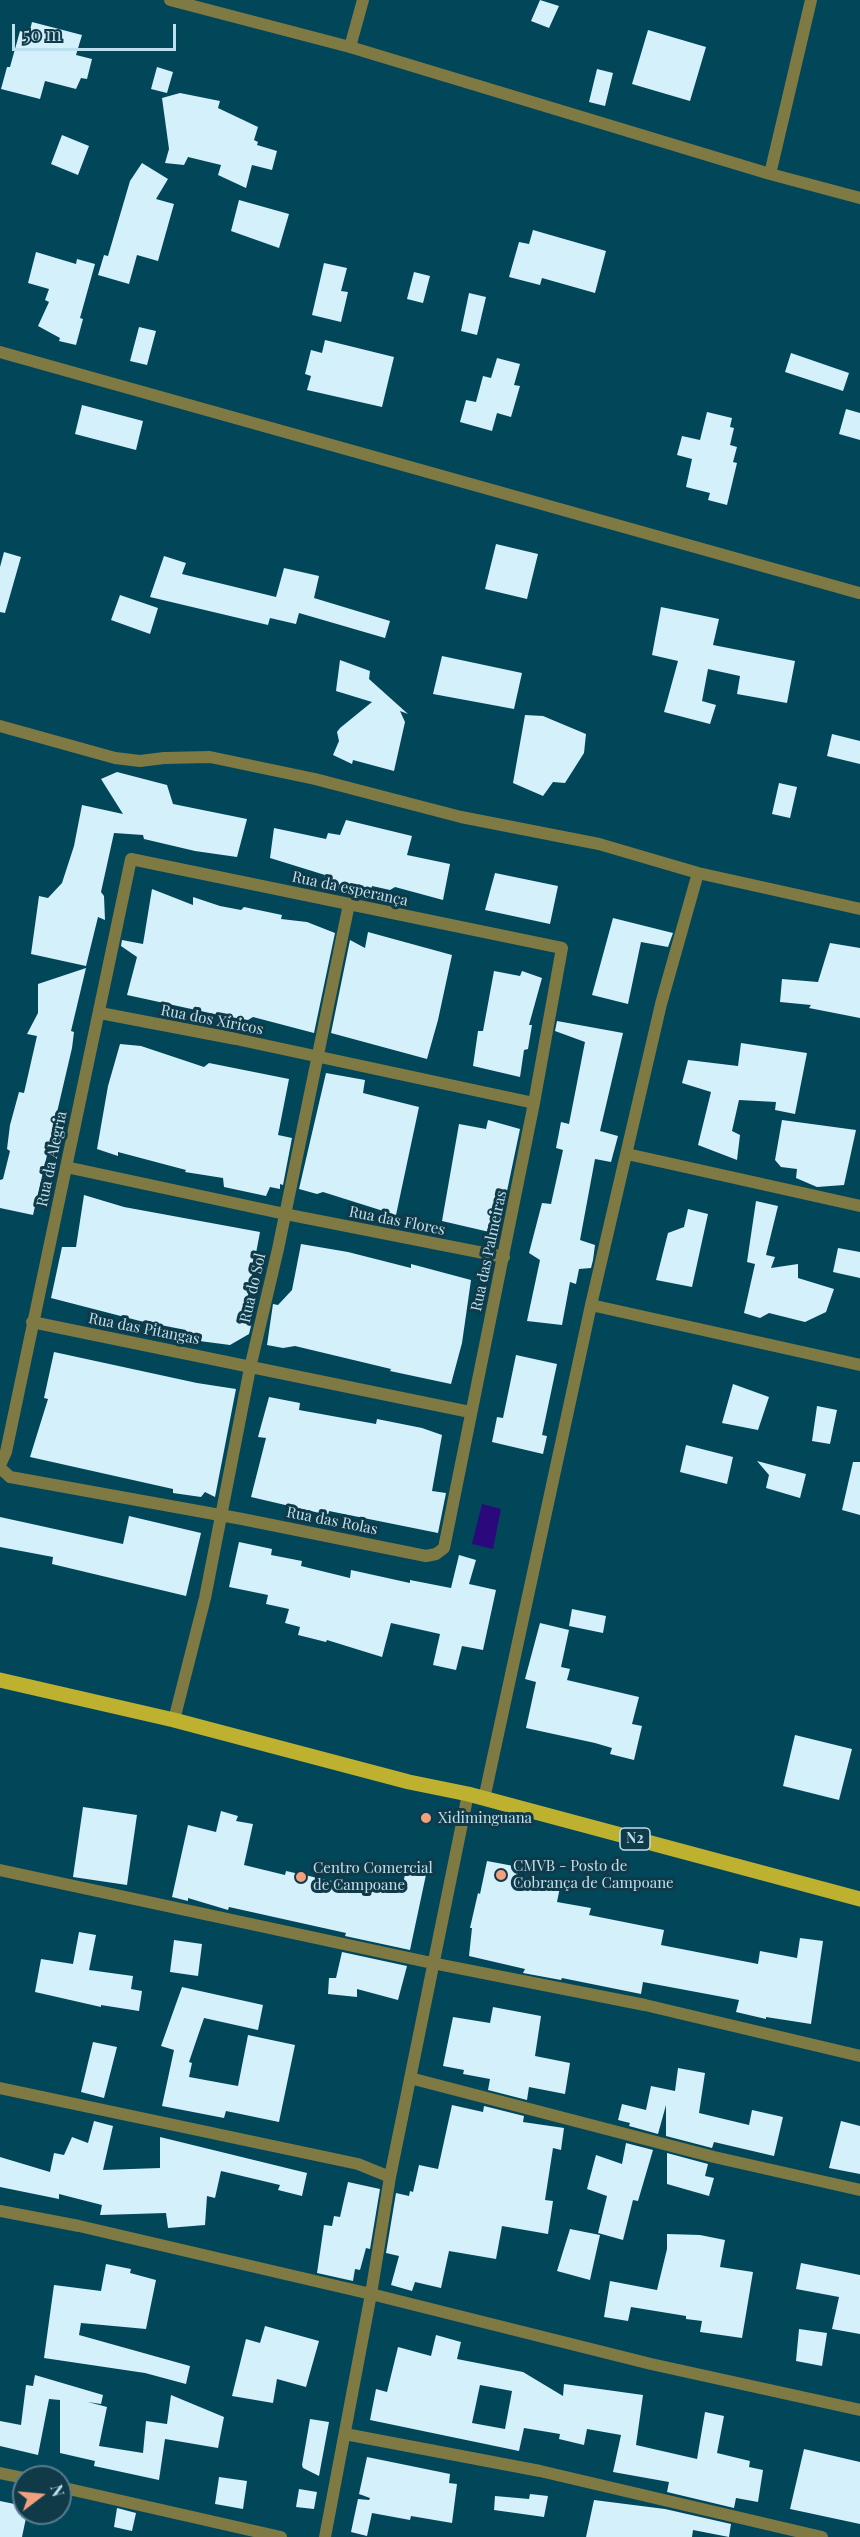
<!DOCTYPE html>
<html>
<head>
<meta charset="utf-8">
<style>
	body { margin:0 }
	#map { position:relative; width:860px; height:2537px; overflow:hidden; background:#024659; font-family:"Playfair Display",serif }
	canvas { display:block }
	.north { position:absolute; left:12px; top:2465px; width:60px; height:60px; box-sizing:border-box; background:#113a48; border:2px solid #567c8b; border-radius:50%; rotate:74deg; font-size:16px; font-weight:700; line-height:24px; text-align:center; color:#bde0ef }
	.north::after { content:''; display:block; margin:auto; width:21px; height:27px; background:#f2a17e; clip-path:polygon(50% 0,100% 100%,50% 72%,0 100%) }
	.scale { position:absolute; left:12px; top:24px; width:164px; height:27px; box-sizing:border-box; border:3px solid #bde0ef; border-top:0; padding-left:8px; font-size:18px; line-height:21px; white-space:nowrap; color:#bde0ef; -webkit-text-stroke:4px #113a48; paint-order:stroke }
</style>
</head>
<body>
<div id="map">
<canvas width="860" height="2537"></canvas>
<div class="north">N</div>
<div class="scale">50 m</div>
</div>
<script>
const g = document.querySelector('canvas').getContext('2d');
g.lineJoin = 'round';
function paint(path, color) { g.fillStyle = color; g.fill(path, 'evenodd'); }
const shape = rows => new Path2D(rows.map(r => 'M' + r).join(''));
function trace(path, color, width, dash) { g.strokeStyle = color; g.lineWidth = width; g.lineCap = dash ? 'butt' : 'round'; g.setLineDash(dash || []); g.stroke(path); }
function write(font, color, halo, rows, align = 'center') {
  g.font = font + ' "Playfair Display",serif'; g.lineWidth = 6; g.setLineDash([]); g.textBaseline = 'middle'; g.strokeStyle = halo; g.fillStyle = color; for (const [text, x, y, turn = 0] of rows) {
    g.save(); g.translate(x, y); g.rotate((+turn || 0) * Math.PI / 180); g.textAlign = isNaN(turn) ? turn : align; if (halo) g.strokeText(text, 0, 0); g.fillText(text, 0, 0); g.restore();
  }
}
paint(shape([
	[482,1504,501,1509,493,1549,472,1544]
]), '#2c087d');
paint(shape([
	[540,0,559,6,549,28,531,21],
	[32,22,82,35,76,55,92,59,87,79,81,78,76,89,45,81,40,99,1,89,7,67,10,67,20,31,29,34],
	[648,30,706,47,690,101,632,84],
	[157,67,173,72,167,93,151,89],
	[597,69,613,73,605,106,589,102],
	[180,93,220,101,218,108,258,127,254,140,258,142,257,145,277,151,272,170,252,165,246,188,218,175,221,165,188,157,184,165,165,163,169,149,162,98],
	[62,135,89,146,78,175,51,164],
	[142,163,168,179,156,199,174,204,158,261,137,255,129,284,98,275,104,255,108,256,130,181],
	[239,200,289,214,279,248,231,231],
	[533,230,606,251,595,293,542,278,540,285,509,277,519,242,529,244],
	[36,252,76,264,77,259,95,264,80,318,83,319,76,345,59,341,60,338,38,326,49,302,45,300,49,289,28,283],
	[324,263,347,268,341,291,348,292,341,322,312,315],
	[414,272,430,276,423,303,407,299],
	[469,293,486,297,477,335,461,331],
	[139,327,156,331,147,365,130,361],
	[325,340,394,357,382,407,307,390,311,376,305,374,311,350,322,353],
	[791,353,849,373,843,391,785,372],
	[497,358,520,364,514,385,520,386,511,417,497,413,492,431,460,422,466,400,476,402,483,376,491,378],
	[82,405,143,421,136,450,75,434],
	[846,409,860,413,860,440,839,434],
	[707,412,732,418,730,427,734,428,730,445,737,447,733,462,737,463,727,505,708,500,710,493,686,487,692,459,677,455,682,436,700,440],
	[496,544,538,554,527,599,485,589],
	[4,552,21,557,5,613,0,612,0,567],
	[164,556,186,563,182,574,276,597,284,568,319,576,314,598,390,621,385,638,299,613,296,624,270,618,268,625,150,597],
	[120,595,158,608,150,634,111,620],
	[661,607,719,619,713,645,795,661,787,703,737,694,740,676,708,669,702,701,716,705,710,724,664,712,678,661,652,655],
	[442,656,522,673,514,709,433,694],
	[340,660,370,671,369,679,408,714,400,711,405,722,394,771,353,760,352,764,333,755,339,741,337,732,340,728,372,702,336,691],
	[525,715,543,716,586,734,584,753,565,783,553,782,543,796,513,783],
	[832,734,860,741,860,764,827,756],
	[117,772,167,785,173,804,247,819,237,857,195,851,144,839,143,835,114,833,101,892,104,896,105,920,98,917,86,966,31,954,39,896,48,898,62,883,74,846,82,805,123,814,101,779],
	[779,783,797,787,790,818,772,814],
	[346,820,412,836,407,855,450,864,443,900,395,887,390,890,372,886,370,896,322,887,325,875,270,858,274,828,326,839,328,833,340,835],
	[495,873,558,886,550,924,485,910],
	[152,889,193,905,193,897,220,906,241,910,244,907,282,915,281,919,307,922,335,933,314,1033,253,1017,248,1020,219,1015,127,995,137,957,121,946,122,940,143,944],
	[613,918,673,933,668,947,641,942,628,1004,592,995],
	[368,932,452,955,438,1020,427,1059,331,1033,350,940,365,948],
	[830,943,860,948,860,1018,809,1008,811,1005,780,1002,782,979,818,982],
	[86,968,71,1031,74,1032,72,1048,33,1215,0,1208,0,1180,3,1179,10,1151,7,1149,10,1125,19,1092,24,1093,37,1036,27,1034,38,1013,38,984],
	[494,971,520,976,522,971,542,978,529,1025,532,1025,528,1049,524,1050,520,1077,473,1066,478,1031,483,1031],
	[557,1021,623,1033,600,1131,618,1136,611,1162,595,1159,580,1240,595,1245,593,1260,591,1268,579,1269,576,1284,570,1282,562,1325,527,1321,540,1260,529,1253,542,1203,551,1204,563,1150,556,1148,561,1122,569,1124,585,1042,555,1031],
	[741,1043,807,1053,795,1114,775,1110,776,1102,739,1100,732,1131,740,1135,737,1160,698,1145,711,1092,682,1083,688,1060,738,1066],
	[120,1044,141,1046,204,1067,209,1063,289,1079,278,1135,292,1138,283,1185,280,1184,280,1189,270,1187,266,1196,224,1187,223,1178,185,1172,186,1170,118,1152,118,1156,97,1149,108,1086],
	[326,1073,365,1080,363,1093,419,1107,396,1215,323,1192,317,1194,299,1189],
	[488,1120,520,1129,498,1234,442,1221,459,1124,486,1129],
	[782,1120,856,1130,844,1185,817,1187,796,1178,797,1169,781,1167,775,1160],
	[84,1195,124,1207,260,1232,247,1301,257,1302,249,1334,230,1345,184,1339,186,1330,140,1321,51,1298,62,1247,76,1247],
	[756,1201,778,1206,766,1255,775,1257,771,1268,798,1264,798,1278,834,1289,826,1312,805,1322,769,1313,760,1318,744,1313,755,1264,747,1262],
	[688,1209,708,1214,692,1287,656,1280,668,1233,684,1227],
	[301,1244,348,1252,411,1268,411,1264,471,1280,462,1343,451,1384,390,1371,391,1369,295,1346,283,1348,267,1345,273,1304,278,1305,292,1290],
	[838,1248,860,1252,860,1278,833,1272],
	[54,1352,197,1383,236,1389,215,1497,205,1492,201,1497,173,1493,173,1489,30,1457,48,1399,44,1398],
	[516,1355,557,1364,542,1435,547,1436,543,1454,492,1442,497,1417,503,1418],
	[733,1384,769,1397,758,1430,722,1423],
	[269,1397,300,1403,299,1410,376,1424,377,1419,422,1428,442,1435,432,1491,446,1493,438,1533,329,1511,328,1515,251,1497,266,1438,258,1437],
	[817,1406,837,1410,830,1444,812,1441],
	[686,1445,733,1457,727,1484,680,1472],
	[757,1461,806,1474,800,1498,766,1488,769,1475],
	[853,1462,860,1462,860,1515,842,1510],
	[129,1516,201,1533,186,1596,52,1564,53,1557,0,1547,0,1517,123,1544],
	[239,1542,272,1549,271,1555,302,1561,301,1566,350,1578,351,1570,410,1583,410,1580,451,1588,459,1555,476,1560,469,1584,496,1590,483,1650,462,1646,456,1670,433,1665,440,1634,391,1623,382,1657,327,1640,326,1642,298,1635,300,1627,285,1623,289,1609,266,1604,268,1595,229,1587],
	[572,1609,606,1616,603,1633,569,1626],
	[540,1623,569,1630,561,1667,570,1669,567,1680,639,1697,632,1724,642,1726,634,1760,610,1754,612,1748,595,1743,526,1728,536,1682,525,1679],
	[795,1735,852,1749,839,1800,783,1786],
	[83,1807,137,1815,127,1885,73,1877],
	[221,1811,238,1816,236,1821,253,1824,244,1865,285,1875,286,1871,382,1892,383,1888,401,1892,407,1866,427,1870,410,1950,345,1936,346,1933,229,1907,228,1910,188,1898,188,1901,172,1897,188,1825,216,1832],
	[487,1861,519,1867,517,1879,560,1887,557,1902,591,1908,589,1915,664,1930,661,1945,758,1964,760,1951,797,1958,800,1938,823,1941,811,2024,766,2017,766,2019,736,2012,739,2000,643,1982,641,1994,562,1978,561,1980,523,1973,525,1969,469,1956,472,1928,470,1928,478,1893,480,1894],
	[79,1932,96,1935,89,1970,133,1976,131,1989,142,1991,139,2011,101,2005,101,2007,35,1992,41,1959,73,1964],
	[174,1940,202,1944,198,1976,170,1972],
	[342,1952,407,1966,398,2000,357,1989,357,1997,328,1994,329,1978,336,1978],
	[182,1987,263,2005,258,2030,204,2018,189,2062,192,2063,189,2077,238,2086,248,2035,295,2045,279,2122,226,2111,224,2118,162,2106,174,2050,161,2046],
	[493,2007,541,2016,535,2056,570,2063,565,2094,529,2087,527,2100,488,2090,490,2079,463,2074,464,2070,443,2066,453,2017,490,2023],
	[93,2042,117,2047,104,2098,81,2092],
	[678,2068,705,2073,699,2113,749,2125,752,2110,783,2117,774,2156,714,2142,712,2148,666,2136,666,2105,658,2134,629,2126,630,2123,618,2120,622,2104,646,2110,651,2086,675,2091],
	[452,2105,483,2112,484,2106,524,2116,523,2122,564,2128,561,2150,553,2148,545,2200,553,2201,548,2234,502,2226,496,2259,449,2251,441,2288,415,2282,412,2291,391,2285,399,2256,386,2253,396,2193,409,2196,410,2191,413,2192,419,2165,438,2169],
	[94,2121,113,2126,103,2170,160,2168,160,2137,307,2173,302,2196,278,2190,280,2185,221,2171,215,2198,207,2196,205,2225,168,2228,166,2213,100,2215,102,2205,59,2194,59,2199,0,2187,0,2157,50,2172,54,2153,64,2155,72,2137,88,2143],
	[841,2121,860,2126,860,2174,829,2168],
	[626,2143,653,2150,638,2201,633,2200,623,2240,598,2233,607,2196,587,2189,596,2155,622,2164],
	[667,2153,708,2164,705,2176,714,2178,709,2196,667,2184],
	[348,2182,380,2189,370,2249,366,2248,360,2270,355,2269,353,2281,317,2273,324,2225,332,2226,334,2216,340,2217],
	[570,2229,600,2235,590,2280,557,2271],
	[667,2234,700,2235,725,2240,720,2267,753,2272,742,2338,700,2332,702,2321,686,2319,686,2316,631,2307,628,2321,604,2317,610,2281,657,2290,667,2249],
	[801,2263,860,2275,860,2334,832,2329,839,2297,796,2289],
	[106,2264,131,2269,130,2273,156,2280,146,2329,81,2323,79,2335,190,2366,186,2384,145,2373,44,2358,54,2285,101,2291],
	[265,2326,319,2341,306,2387,277,2379,273,2403,232,2396,246,2339,260,2343],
	[799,2329,827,2333,822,2366,796,2361],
	[436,2335,461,2342,457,2359,523,2372,563,2396,564,2384,643,2395,636,2445,697,2459,705,2412,724,2416,717,2453,750,2461,749,2467,763,2470,758,2502,736,2498,734,2508,667,2492,669,2482,613,2472,621,2435,587,2429,584,2445,559,2439,560,2434,524,2428,519,2451,370,2420,376,2389,387,2392,398,2347,431,2356],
	[480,2385,512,2391,505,2429,472,2423],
	[35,2375,103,2395,101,2404,88,2402,107,2407,99,2446,143,2453,146,2421,167,2424,171,2395,224,2417,218,2448,165,2439,159,2480,94,2466,95,2461,60,2453,60,2400,49,2399,38,2455,0,2446,0,2421,21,2425,26,2385,33,2386],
	[310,2419,329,2422,319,2476,303,2468,302,2465],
	[804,2449,860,2462,860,2524,790,2509],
	[367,2457,450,2474,449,2483,457,2484,452,2523,411,2516,410,2520,372,2513,367,2536,351,2532,358,2499,369,2500,370,2498,359,2494],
	[219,2477,247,2481,243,2509,215,2504],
	[299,2489,317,2492,314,2509,296,2507],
	[530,2494,548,2496,544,2517,494,2510,495,2496,529,2499],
	[594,2500,665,2509,731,2524,729,2537,693,2530,692,2537,586,2537],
	[0,2501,24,2506,24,2513,27,2513,22,2537,0,2537],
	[117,2508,136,2513,132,2531,114,2527]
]), '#d3f0fb');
trace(shape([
	[170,0,350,47,770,174,860,198],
	[350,47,363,0],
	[770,174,811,0],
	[0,352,859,593],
	[0,726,115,758,140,761,164,758,210,757,315,779,461,817,599,844,698,873,860,909],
	[100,1013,236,1039,534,1103],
	[627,1154,860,1206],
	[66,1167,285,1214,504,1257],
	[591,1305,860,1365],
	[32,1322,470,1412],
	[0,1465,6,1452,131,859,562,948,534,1103,444,1548,436,1554,426,1556,242,1519,10,1477,0,1468],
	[174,1720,205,1598,250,1368,278,1249,349,904],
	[484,1799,591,1305,661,1004,698,873],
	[0,1870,432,1963,645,2005,860,2056],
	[410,2078,714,2157,860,2190],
	[0,2088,358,2164,390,2177],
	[0,2211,79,2226,371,2294,651,2364,860,2410],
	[345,2434,540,2471,822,2537],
	[0,2473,24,2478],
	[60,2487,281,2537],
	[325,2537,371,2294,390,2177,468,1794]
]), '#7f7943', 12);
trace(shape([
	[0,1680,174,1720,409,1782,468,1794,860,1899]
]), '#beb130', 15);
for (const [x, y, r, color] of [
	[426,1818,6,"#f2a17e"],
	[501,1875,6,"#f2a17e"],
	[301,1877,6,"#f2a17e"]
]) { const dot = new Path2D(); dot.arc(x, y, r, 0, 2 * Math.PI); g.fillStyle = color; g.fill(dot); trace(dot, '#113a48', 2); }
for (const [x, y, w] of [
	[635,1839,30]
]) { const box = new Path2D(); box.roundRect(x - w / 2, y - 11, w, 22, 4.5); g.fillStyle = '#113a48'; g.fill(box); trace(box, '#bde0ef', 1.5); }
write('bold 14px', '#bde0ef', null, [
	["N2",635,1839]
]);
write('15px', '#bde0ef', '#113a48', [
	["Rua da esperança",350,889,12],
	["Rua dos Xiricos",212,1020,11],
	["Rua da Alegria",52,1159,-78],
	["Rua das Flores",397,1221,11],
	["Rua das Palmeiras",489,1251,-78],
	["Rua do Sol",253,1288,-77],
	["Rua das Pitangas",144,1329,11],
	["Rua das Rolas",332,1521,11]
]);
write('15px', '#bde0ef', '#113a48', [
	["Xidiminguana",438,1818],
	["CMVB - Posto de",513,1866],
	["Cobrança de Campoane",513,1883],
	["Centro Comercial",313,1868],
	["de Campoane",313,1885]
], 'left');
</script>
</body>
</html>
